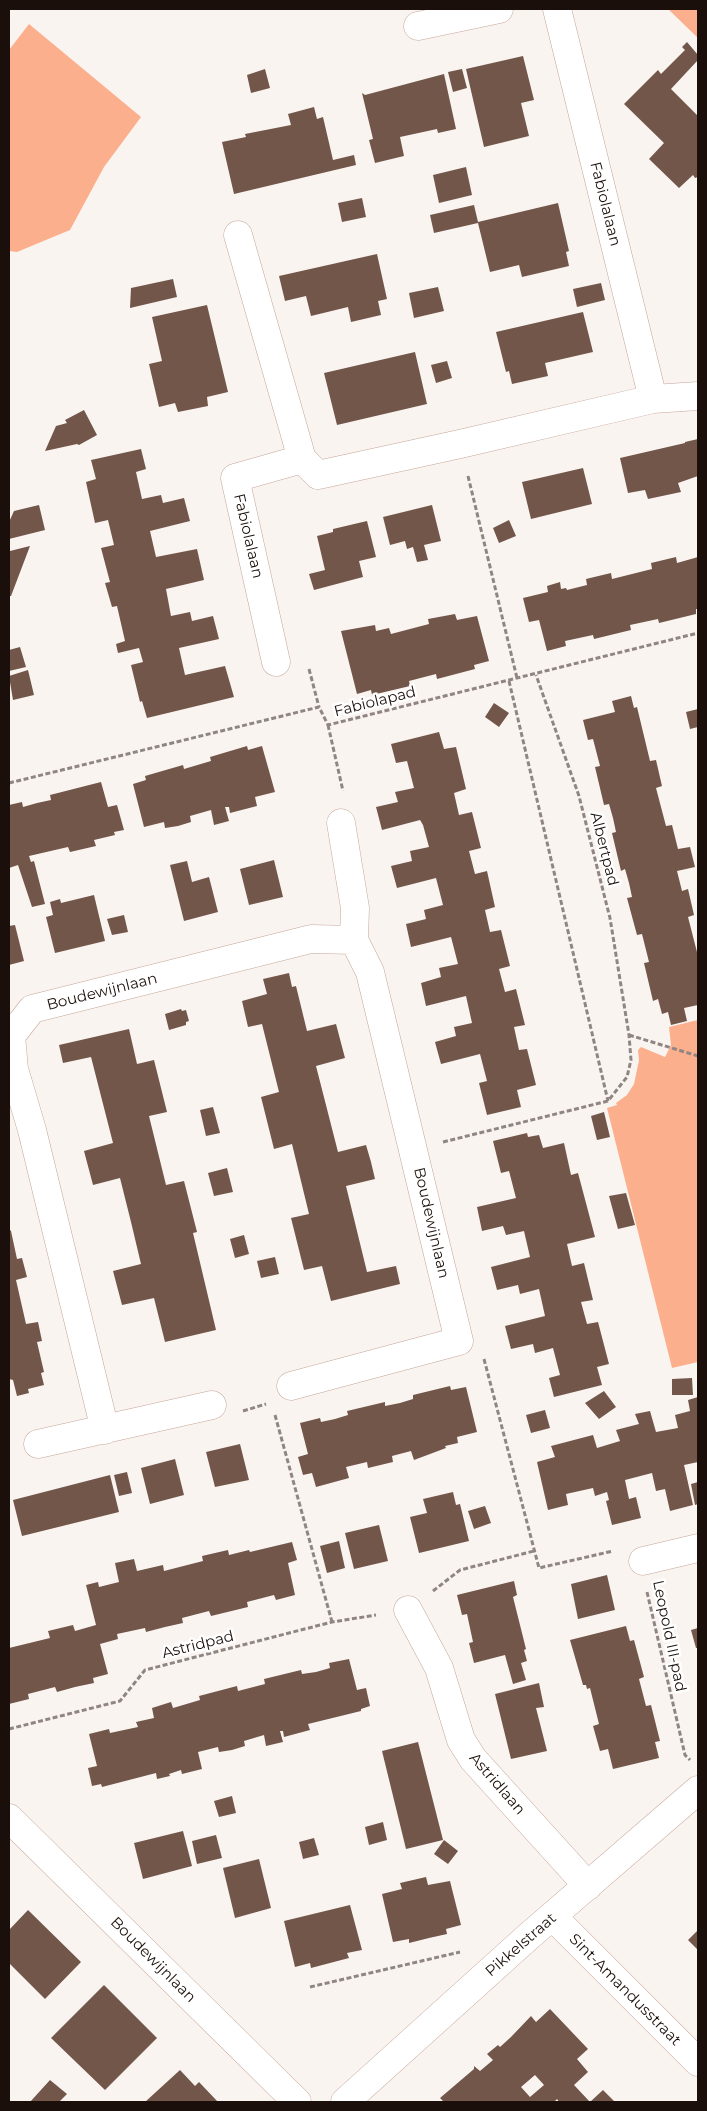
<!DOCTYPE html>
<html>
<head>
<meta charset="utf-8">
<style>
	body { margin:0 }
	#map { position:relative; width:707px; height:2111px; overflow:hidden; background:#faf4f1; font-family:Montserrat,sans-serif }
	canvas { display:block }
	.frame { position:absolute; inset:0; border:10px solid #1a0f0a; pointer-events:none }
</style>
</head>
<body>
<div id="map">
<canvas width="707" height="2111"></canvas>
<div class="frame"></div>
</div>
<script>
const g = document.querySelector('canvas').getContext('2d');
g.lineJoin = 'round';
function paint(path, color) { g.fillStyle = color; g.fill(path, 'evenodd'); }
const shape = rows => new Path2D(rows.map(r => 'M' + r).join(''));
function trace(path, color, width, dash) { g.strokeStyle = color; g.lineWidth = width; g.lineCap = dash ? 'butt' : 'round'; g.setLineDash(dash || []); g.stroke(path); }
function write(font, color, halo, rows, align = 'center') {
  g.font = font + ' Montserrat,sans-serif'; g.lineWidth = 5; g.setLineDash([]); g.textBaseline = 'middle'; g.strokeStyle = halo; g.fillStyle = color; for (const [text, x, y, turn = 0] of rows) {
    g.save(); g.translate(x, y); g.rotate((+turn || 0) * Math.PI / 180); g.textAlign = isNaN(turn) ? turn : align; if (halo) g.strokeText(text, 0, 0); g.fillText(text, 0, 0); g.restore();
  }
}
paint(shape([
	[668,9,698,9,698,38],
	[29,24,141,117,104,167,70,230,17,252,9,251,9,50],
	[698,1020,698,1362,672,1368,607,1108,617,1105,616,1103,627,1095,634,1084,639,1060,638,1050,641,1047,665,1057,671,1045,669,1027]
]), '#fbaf8c');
paint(shape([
	[687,42,698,55,698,60,671,89,698,116,698,177,695,178,693,175,679,188,649,159,664,143,624,104,658,70,661,74,685,50,682,47],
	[523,56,534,100,521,103,529,136,484,147,466,69],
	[265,69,270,88,251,93,247,75],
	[462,69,467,88,453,92,448,72],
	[444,74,456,129,438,133,437,129,400,137,404,156,375,163,369,140,373,139,362,93,365,95],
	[314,107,317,119,323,117,333,160,354,155,356,165,234,194,222,142,246,137,245,134,291,125,288,114],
	[466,167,472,195,439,203,433,175],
	[362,198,366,217,342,222,338,203],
	[558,203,569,251,566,252,569,266,522,277,519,265,490,272,478,223,434,233,430,215,474,205,478,222],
	[377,254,387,299,378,301,381,315,351,322,348,307,311,316,306,296,285,301,279,276],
	[173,279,177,297,130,308,131,288],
	[601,283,605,300,577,307,573,289],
	[438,287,444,311,414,318,409,293],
	[207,305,228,392,207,397,208,406,178,412,175,403,159,407,149,364,162,361,152,317],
	[583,312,593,352,545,363,548,376,512,384,509,371,506,372,496,332],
	[415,352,427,404,337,425,324,373],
	[447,361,452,378,436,383,431,365],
	[84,410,97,435,79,445,77,444,45,451,56,426,67,423,65,420],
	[698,439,698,476,678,483,681,492,648,499,645,490,628,493,620,458,685,443,685,442],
	[141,449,146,469,136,472,142,499,161,495,163,503,184,498,190,521,150,531,156,557,197,549,204,580,166,589,171,616,190,612,192,621,213,616,219,639,179,648,185,675,225,666,234,697,147,718,142,701,140,702,131,665,143,662,139,648,118,653,116,644,125,641,117,606,112,607,105,583,110,582,101,548,114,545,108,520,95,523,86,482,96,479,91,460],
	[583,468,592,504,531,519,522,482],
	[39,505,45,530,9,539,9,522,14,511],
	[432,505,441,541,424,545,428,560,417,562,413,547,407,549,405,541,390,545,383,517],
	[509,520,516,536,499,543,493,528],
	[367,521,376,557,359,561,363,577,314,590,309,574,325,570,317,536,333,532,333,529],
	[30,546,11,596,9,596,10,551],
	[676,557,677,563,698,557,698,609,696,609,696,614,659,623,658,619,630,625,631,630,594,639,593,635,565,641,566,646,547,651,539,620,529,622,523,598,548,592,547,586,560,582,561,589,566,588,567,590,587,585,586,579,611,573,612,579,652,569,651,563],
	[455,614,457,620,477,616,489,661,474,665,475,669,437,679,436,674,409,681,410,686,372,695,371,690,357,694,341,631,375,625,376,631,389,628,391,634,429,624,428,619],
	[20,647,26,667,9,671,9,650],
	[28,670,34,695,13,700,9,676],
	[631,696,634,708,637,707,650,761,656,760,662,786,656,788,666,826,672,825,678,849,690,847,695,867,677,871,682,891,688,889,694,915,688,917,698,956,698,1005,684,1008,687,1021,671,1025,668,1012,662,1014,658,999,653,1001,644,963,649,962,642,934,637,935,627,898,632,897,629,883,625,869,621,871,612,833,616,832,613,818,609,804,604,805,595,767,600,766,593,739,588,740,583,720,615,712,612,701],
	[494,703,509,713,499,727,485,717],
	[698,709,698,727,690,729,686,712],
	[439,732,444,749,456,747,466,789,454,793,459,815,472,812,481,848,469,851,475,874,487,871,495,907,485,910,490,932,501,930,510,966,499,969,505,992,516,989,525,1025,514,1027,519,1050,527,1049,536,1085,517,1090,521,1107,487,1115,479,1083,487,1081,480,1054,441,1064,435,1042,456,1036,454,1027,472,1023,466,996,426,1006,421,983,441,977,439,968,458,964,451,937,411,947,406,924,426,919,424,910,443,905,436,878,397,888,391,866,412,861,410,851,429,847,423,825,420,820,382,830,376,807,398,802,395,792,414,788,407,761,396,763,391,744],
	[247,746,248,750,262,746,275,792,255,797,257,806,230,813,229,807,225,807,229,821,214,825,211,810,190,816,191,822,178,826,165,828,164,822,144,827,133,784,146,780,145,776,183,765,184,769,211,761,210,757],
	[101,782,108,807,117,805,124,830,114,832,115,835,94,840,96,846,70,852,68,847,29,856,31,862,34,861,45,904,32,907,18,865,9,868,9,805,22,802,23,807,37,803,51,800,50,795],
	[274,860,283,897,249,905,240,869],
	[187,861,192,882,209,877,218,912,184,921,170,865],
	[94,895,105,941,55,953,46,917,53,915,50,902,60,899,61,903],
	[124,915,128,932,112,935,107,919],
	[15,925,24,961,9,965,9,926],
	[289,973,292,987,296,986,307,1031,336,1024,345,1058,316,1066,338,1152,366,1145,371,1162,375,1179,346,1186,367,1272,396,1266,400,1284,331,1301,322,1266,304,1270,291,1218,309,1214,292,1144,274,1149,261,1097,279,1092,262,1024,248,1027,242,1001,267,994,263,979],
	[181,1009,182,1011,186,1010,189,1021,186,1022,186,1025,169,1030,165,1014],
	[129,1029,137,1064,154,1060,167,1112,149,1116,166,1185,184,1181,197,1232,193,1233,216,1330,165,1342,154,1298,122,1305,113,1271,141,1264,131,1222,120,1178,93,1185,84,1151,113,1143,91,1057,63,1063,59,1045],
	[213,1107,220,1133,206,1136,200,1110],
	[604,1112,610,1137,597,1140,591,1116],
	[527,1133,528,1137,539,1135,543,1148,564,1143,571,1175,578,1173,595,1237,567,1244,572,1266,584,1263,593,1300,581,1302,587,1324,598,1322,609,1364,597,1367,602,1385,554,1397,549,1378,560,1375,553,1348,535,1353,533,1344,511,1349,505,1326,545,1316,539,1289,520,1294,518,1285,497,1290,491,1267,530,1257,524,1231,506,1235,503,1226,482,1231,477,1207,516,1198,509,1171,501,1173,493,1141],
	[227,1168,233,1192,214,1196,208,1173],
	[626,1193,635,1225,618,1229,609,1196],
	[9,1229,11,1231,17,1259,22,1258,27,1277,16,1280,26,1324,38,1322,42,1341,37,1342,44,1372,41,1373,44,1385,28,1389,29,1393,17,1396,13,1380,9,1379],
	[244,1235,249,1254,235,1258,230,1239],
	[275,1257,279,1274,261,1278,257,1261],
	[692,1378,693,1395,672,1395,672,1379],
	[450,1386,451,1390,466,1387,477,1432,457,1437,458,1443,445,1446,446,1448,414,1460,411,1451,392,1456,393,1462,368,1468,367,1462,346,1467,349,1478,316,1487,312,1473,303,1475,298,1457,308,1454,300,1423,320,1418,321,1422,335,1419,348,1415,347,1411,385,1402,385,1406,400,1403,413,1399,413,1395],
	[604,1391,616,1407,599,1419,585,1403],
	[698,1397,698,1462,684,1465,693,1505,670,1511,665,1489,656,1491,652,1473,625,1480,629,1499,636,1497,641,1518,612,1525,606,1501,609,1500,607,1492,595,1496,593,1488,566,1494,568,1505,548,1510,537,1462,555,1457,551,1446,593,1435,597,1448,620,1441,616,1430,639,1424,635,1414,650,1411,656,1432,678,1428,675,1415,690,1411,688,1400],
	[545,1410,550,1428,531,1433,526,1415],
	[240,1444,249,1480,215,1487,206,1452],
	[175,1459,184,1495,150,1504,141,1468],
	[127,1472,132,1493,119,1496,114,1475],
	[110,1475,119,1512,22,1536,13,1500],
	[698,1482,698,1504,695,1505,691,1484],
	[453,1492,456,1505,460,1504,469,1541,419,1553,410,1517,427,1513,423,1499],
	[485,1506,491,1523,474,1529,468,1511],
	[379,1525,388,1561,354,1569,345,1533],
	[339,1541,345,1568,327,1573,320,1546],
	[292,1542,297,1560,288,1563,295,1595,276,1600,274,1595,247,1602,248,1607,211,1616,209,1611,182,1618,183,1623,165,1627,146,1632,145,1628,117,1634,118,1639,100,1644,108,1674,93,1678,94,1683,75,1687,57,1692,55,1687,28,1694,29,1699,9,1704,9,1648,50,1638,48,1631,73,1625,75,1631,96,1625,86,1585,98,1582,99,1587,119,1582,115,1563,134,1559,137,1571,163,1565,164,1571,203,1561,202,1556,228,1550,229,1555,249,1550,250,1552],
	[607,1575,615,1610,578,1619,571,1584],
	[514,1581,517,1595,513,1597,526,1649,524,1650,527,1661,521,1663,526,1680,513,1684,505,1655,474,1663,469,1643,473,1642,467,1614,462,1615,457,1595],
	[626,1626,630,1641,634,1640,644,1677,639,1679,646,1706,651,1705,660,1741,655,1742,659,1758,613,1769,608,1749,600,1751,593,1726,599,1724,590,1688,587,1689,586,1685,583,1685,570,1640],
	[698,1628,698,1648,696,1648,691,1630],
	[349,1659,357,1690,366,1688,370,1706,361,1709,361,1711,308,1724,310,1730,284,1737,283,1731,280,1731,283,1742,266,1746,264,1735,244,1741,245,1746,232,1750,219,1752,218,1747,198,1752,202,1769,182,1774,181,1770,169,1774,170,1776,157,1779,156,1773,102,1787,101,1784,92,1786,88,1768,97,1766,89,1734,109,1729,110,1733,138,1727,136,1722,154,1718,152,1708,171,1702,173,1708,200,1700,199,1696,237,1686,238,1691,265,1684,264,1679,301,1670,302,1674,316,1672,330,1668,329,1663],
	[539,1683,544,1707,536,1708,547,1751,511,1759,495,1694],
	[418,1742,443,1840,406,1849,382,1751],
	[232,1796,236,1813,219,1817,214,1801],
	[383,1822,387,1840,369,1845,365,1827],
	[183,1831,192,1866,143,1879,134,1843],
	[216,1835,222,1858,197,1864,192,1841],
	[314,1838,319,1855,303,1859,299,1842],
	[444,1840,458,1851,448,1864,434,1854],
	[259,1859,271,1908,235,1918,223,1868],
	[426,1877,428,1885,450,1881,461,1925,446,1929,447,1934,429,1938,409,1943,409,1939,393,1942,382,1894,402,1889,400,1883],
	[350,1905,362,1950,347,1953,349,1958,311,1968,310,1963,295,1967,284,1921],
	[28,1910,81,1962,45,1999,9,1963,9,1930],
	[698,1930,698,1950,688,1940],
	[104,1985,157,2038,105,2090,51,2038],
	[550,2009,588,2049,577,2059,588,2072,574,2085,590,2102,559,2102,557,2099,554,2102,444,2102,440,2098,474,2069,474,2066,480,2071,493,2060,487,2054,498,2045,500,2047,511,2037,531,2016,536,2022],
	[535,2075,544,2085,530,2097,521,2087],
	[180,2070,195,2086,199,2082,218,2102,145,2102],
	[50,2080,67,2094,59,2102,30,2102],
	[603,2090,615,2102,590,2102]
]), '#72564a');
const minor = shape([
	[557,9,653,399,698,396],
	[418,26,499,9],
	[238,235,302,459,318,475,460,444,653,399],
	[276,662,235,478,302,459],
	[341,823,355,908,354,940],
	[105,1430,32,1130,14,1069,11,1036,32,1009,311,939,354,940,370,972,459,1341,291,1386],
	[38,1444,212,1405],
	[643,1561,698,1548],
	[408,1610,439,1668,461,1740,473,1759,588,1886],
	[9,1818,297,2102],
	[553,1917,698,2062],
	[345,2102,529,1936,698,1790]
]);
trace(minor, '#c5a698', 29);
trace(shape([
	[468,476,517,678],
	[309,669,319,707],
	[509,681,608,1101],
	[328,725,343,791],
	[9,783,319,707,328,725,698,633],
	[629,1035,698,1056],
	[443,1142,608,1101,627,1077,631,1060,629,1035,610,918,579,796,536,675],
	[484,1359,539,1568,613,1551],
	[243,1411,266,1404],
	[275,1415,332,1622],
	[433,1591,460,1570,534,1551],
	[647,1592,685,1755,690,1760],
	[9,1729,120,1701,145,1670,332,1622,376,1615],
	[310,1987,460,1952]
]), '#8f8683', 3, [5, 2.5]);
trace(minor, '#fff', 28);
write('15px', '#1a0f0a', '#fff', [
	["Fabiolalaan",605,204,76],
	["Fabiolalaan",248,536,77],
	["Fabiolapad",375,702,-14],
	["Albertpad",604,849,76],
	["Boudewijnlaan",102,992,-14],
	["Boudewijnlaan",431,1223,77],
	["Leopold III-pad",669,1636,78],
	["Astridpad",198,1645,-14],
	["Astridlaan",497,1784,49],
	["Pikkelstraat",521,1945,-41],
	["Boudewijnlaan",153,1960,45],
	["Sint-Amandusstraat",625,1990,45]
]);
</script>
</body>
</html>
